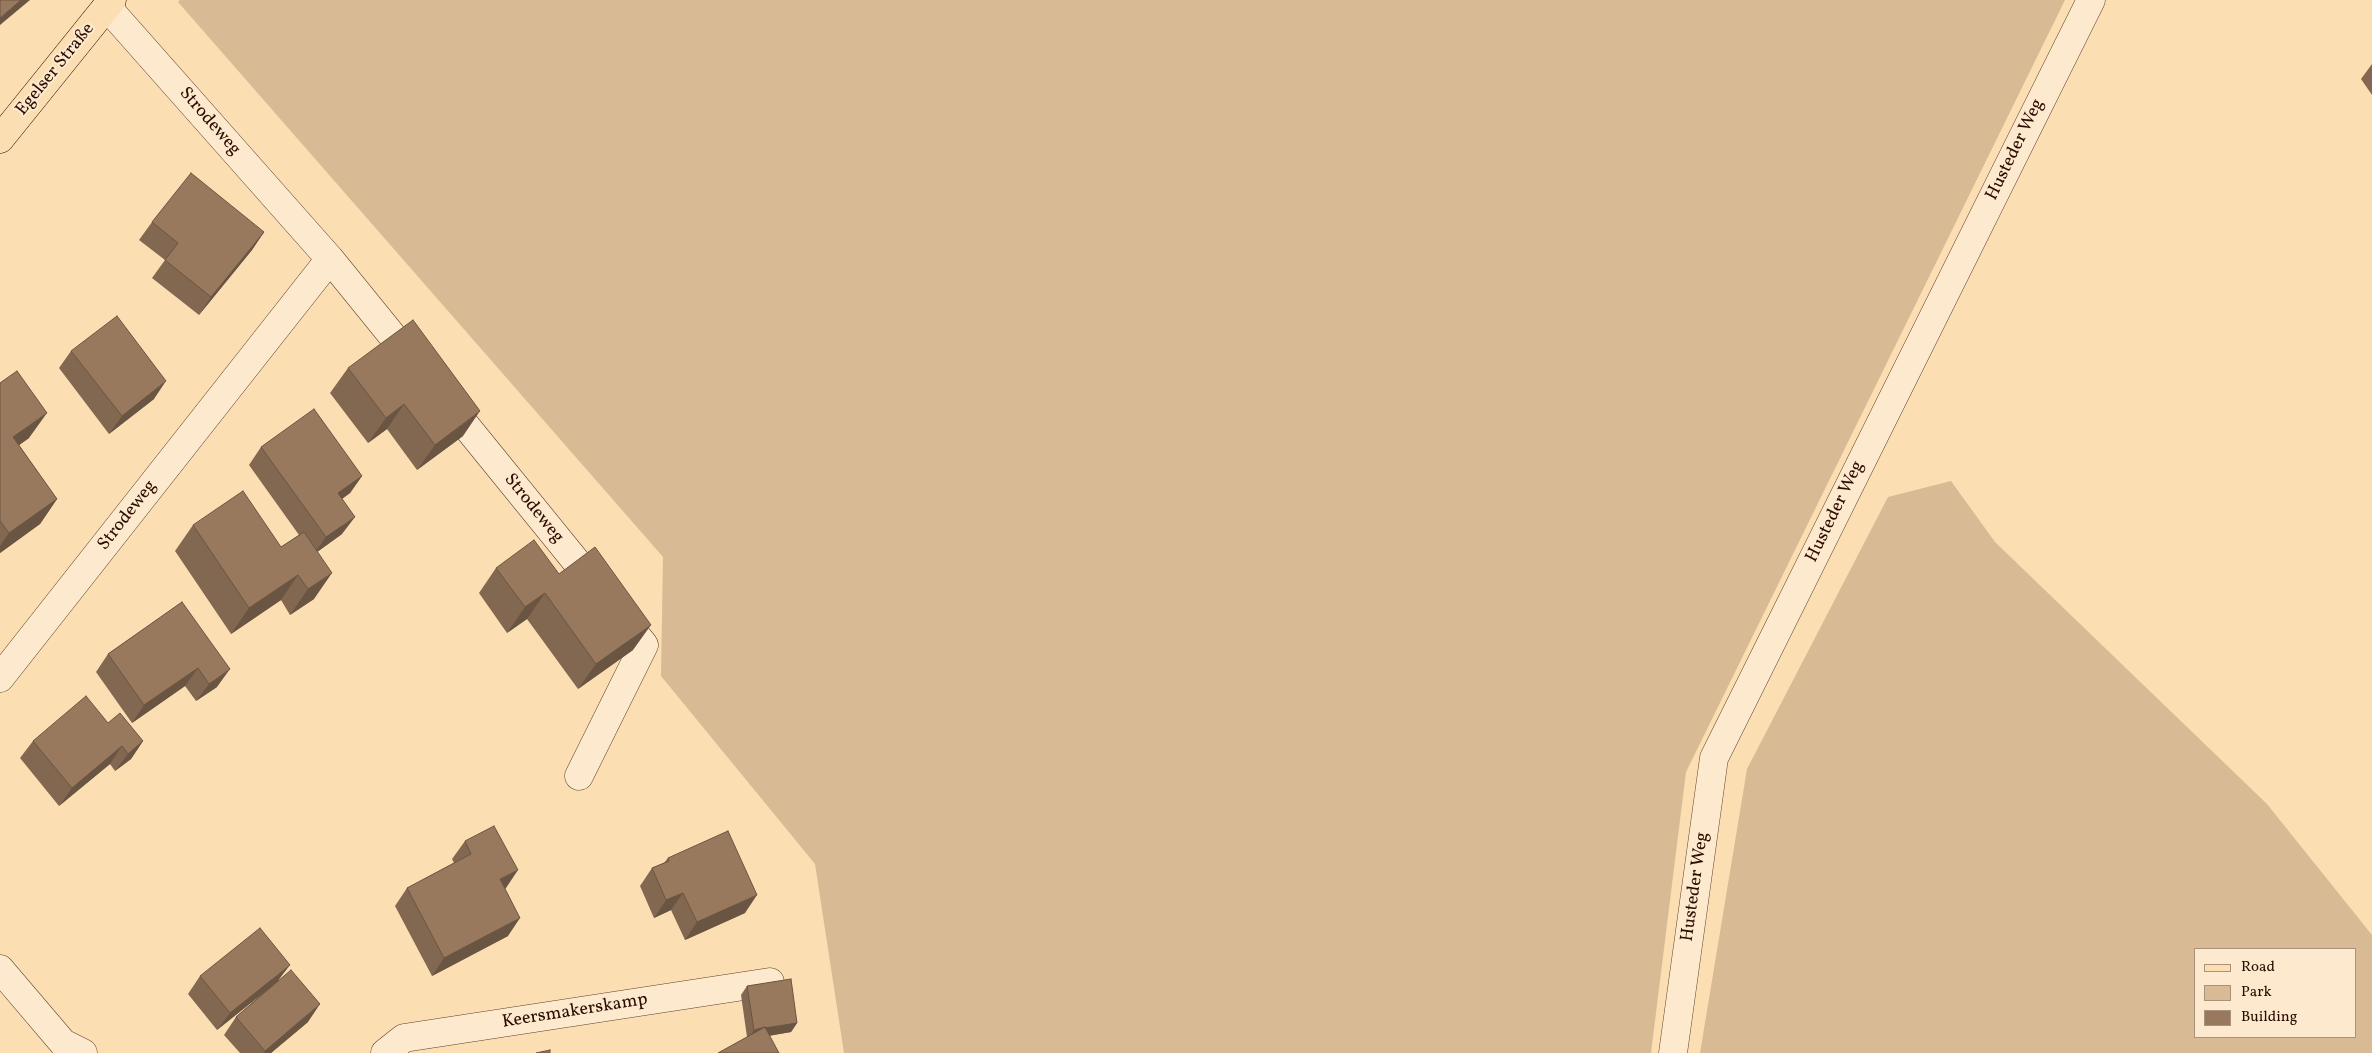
<!DOCTYPE html>
<html>
<head>
<meta charset="utf-8">
<style>
	body { margin:0 }
	#map { position:relative; width:2372px; height:1053px; overflow:hidden; background:#fcdeb3; font-family:Vollkorn,serif }
	canvas { display:block }
	.legend { position:absolute; left:2194px; top:948px; width:162px; height:90px; box-sizing:border-box; background:#fdeace; border:1px solid #a9917c; margin:0; padding:6px 9px; list-style:none; font-size:15px; color:#2b0c01 }
	.legend li { display:flex; align-items:center; gap:10px; height:25px }
	.legend b { width:25px; border:1px solid #a9917c }
</style>
</head>
<body>
<div id="map">
<canvas width="2372" height="1053"></canvas>
<ul class="legend">
<li><b style="height:6px;background:#fcdeb3"></b>Road</li>
<li><b style="height:14px;background:#d8ba95"></b>Park</li>
<li><b style="height:14px;background:#98795e"></b>Building</li>
</ul>
</div>
<script>
const g = document.querySelector('canvas').getContext('2d');
g.lineJoin = 'round';
function paint(path, color) { g.fillStyle = color; g.fill(path, 'evenodd'); }
const shape = rows => new Path2D(rows.map(r => 'M' + r).join(''));
function trace(path, color, width, dash) { g.strokeStyle = color; g.lineWidth = width; g.lineCap = dash ? 'butt' : 'round'; g.setLineDash(dash || []); g.stroke(path); }
function write(font, color, halo, rows, align = 'center') {
  g.font = font + ' Vollkorn,serif'; g.lineWidth = 4; g.setLineDash([]); g.textBaseline = 'middle'; g.strokeStyle = halo; g.fillStyle = color; for (const [text, x, y, turn = 0] of rows) {
    g.save(); g.translate(x, y); g.rotate((+turn || 0) * Math.PI / 180); g.textAlign = isNaN(turn) ? turn : align; if (halo) g.strokeText(text, 0, 0); g.fillText(text, 0, 0); g.restore();
  }
}
paint(shape([
	[180,0,2065,0,1686,772,1651,1053,844,1053,815,864,661,676,663,557,178,2],
	[1951,481,1995,542,2267,804,2372,935,2372,1053,1700,1053,1747,769,1888,497],
	[2356,949,2356,1037,2196,1037,2196,949]
]), '#d8ba95');
const minor = shape([
	[330,259,416,365],
	[445,400,644,645,579,776],
	[0,678,330,259,107,7],
	[0,969,63,1043,83,1053],
	[385,1053,404,1038,770,982],
	[1673,1053,1714,758,2091,0]
]);
const major = shape([
	[0,139,112,0]
]);
trace(minor, '#5f402e', 29);
trace(major, '#2b0c01', 29);
trace(minor, '#fdeace', 28);
trace(major, '#fcdeb3', 28);
paint(shape([
	[2372,64,2372,95,2361,79],
	[152,222,264,232,252,250,199,315,152,278,165,260,139,240],
	[71,351,154,399,109,434,59,368],
	[348,368,463,436,417,470,387,429,368,443,330,393],
	[0,383,29,438,19,445,57,499,40,524,0,553],
	[261,447,362,476,350,493,342,499,342,534,317,552,314,599,290,615,281,600,231,634,175,551,193,525,281,547,299,535,249,465],
	[496,568,559,574,633,650,578,689,527,619,507,633,479,593],
	[182,602,217,687,196,701,185,686,132,723,96,672,108,654],
	[108,723,143,741,131,759,115,771,110,764,59,806,20,758,33,741],
	[465,841,506,888,505,889,508,936,432,976,395,906,407,888,454,863,452,859],
	[668,858,745,913,685,940,671,910,654,918,640,886,652,868,664,863],
	[200,976,280,980,308,1022,271,1053,240,1053,224,1035,236,1017,261,995,217,1030,188,994],
	[747,986,797,1023,791,1032,769,1036,747,1037,741,995]
]), '#836851');
paint(shape([
	[21,0,30,0,0,25,0,18],
	[264,232,252,250,199,315,211,297],
	[166,381,154,399,109,434,122,416],
	[404,404,387,429,368,443,386,418],
	[480,411,463,436,417,470,435,445],
	[47,413,29,438,0,459,13,437],
	[362,476,350,493,325,511,338,493],
	[57,499,40,524,0,553,0,546,9,533],
	[355,517,342,534,313,555,326,537],
	[332,573,314,599,290,615,308,589],
	[298,575,281,600,231,634,249,608],
	[545,593,527,619,507,633,525,607],
	[651,625,633,650,578,689,596,664],
	[198,668,185,686,132,723,144,705],
	[230,669,217,687,196,701,209,684],
	[143,741,131,759,115,771,128,754],
	[122,746,110,764,59,806,72,788],
	[518,870,506,888,488,897,500,879],
	[683,893,671,910,654,918,666,900],
	[757,895,745,913,685,940,697,922],
	[520,918,508,936,432,976,444,958],
	[290,965,277,982,217,1030,230,1013],
	[320,1004,308,1022,271,1053,264,1053,265,1051],
	[797,1023,791,1032,748,1039,754,1030]
]), '#6a5542');
const building = shape([
	[0,0,21,0,0,18,0,0],
	[191,173,264,232,211,297,165,260,178,243,152,222,191,173],
	[117,316,166,381,122,416,71,351,117,316],
	[413,320,480,411,435,445,404,404,386,418,348,368,413,320],
	[17,371,47,413,13,437,57,499,9,533,0,521,0,383,17,371],
	[314,409,362,476,338,493,355,517,326,537,261,447,314,409],
	[243,491,281,547,304,532,332,573,308,589,298,575,249,608,193,525,243,491],
	[534,540,559,574,595,547,651,625,596,664,545,593,525,607,496,568,534,540],
	[182,602,230,669,209,684,198,668,144,705,108,654,182,602],
	[86,696,108,723,120,713,143,741,128,754,122,746,72,788,33,741,86,696],
	[494,826,518,870,500,879,520,918,444,958,407,888,471,854,465,841,494,826],
	[728,831,757,895,697,922,683,893,666,900,652,868,669,861,668,858,728,831],
	[260,928,290,965,230,1013,200,976,260,928],
	[291,970,320,1004,265,1051,236,1017,291,970],
	[791,979,797,1023,765,1028,765,1027,754,1030,747,986,791,979],
	[765,1027,779,1053,718,1053,765,1027],
	[550,1050,550,1053,536,1053,550,1050]
]);
paint(building, '#98795e');
trace(building, '#6a5542', 1);
write('18px', '#2b0c01', '#fdeace', [
	["Egelser Straße",56,70,-51],
	["Strodeweg",209,122,49],
	["Husteder Weg",2016,150,-64],
	["Strodeweg",533,509,51],
	["Husteder Weg",1836,512,-64],
	["Strodeweg",128,516,-52],
	["Husteder Weg",1696,887,-82],
	["Keersmakerskamp",575,1012,-9]
]);
</script>
</body>
</html>
